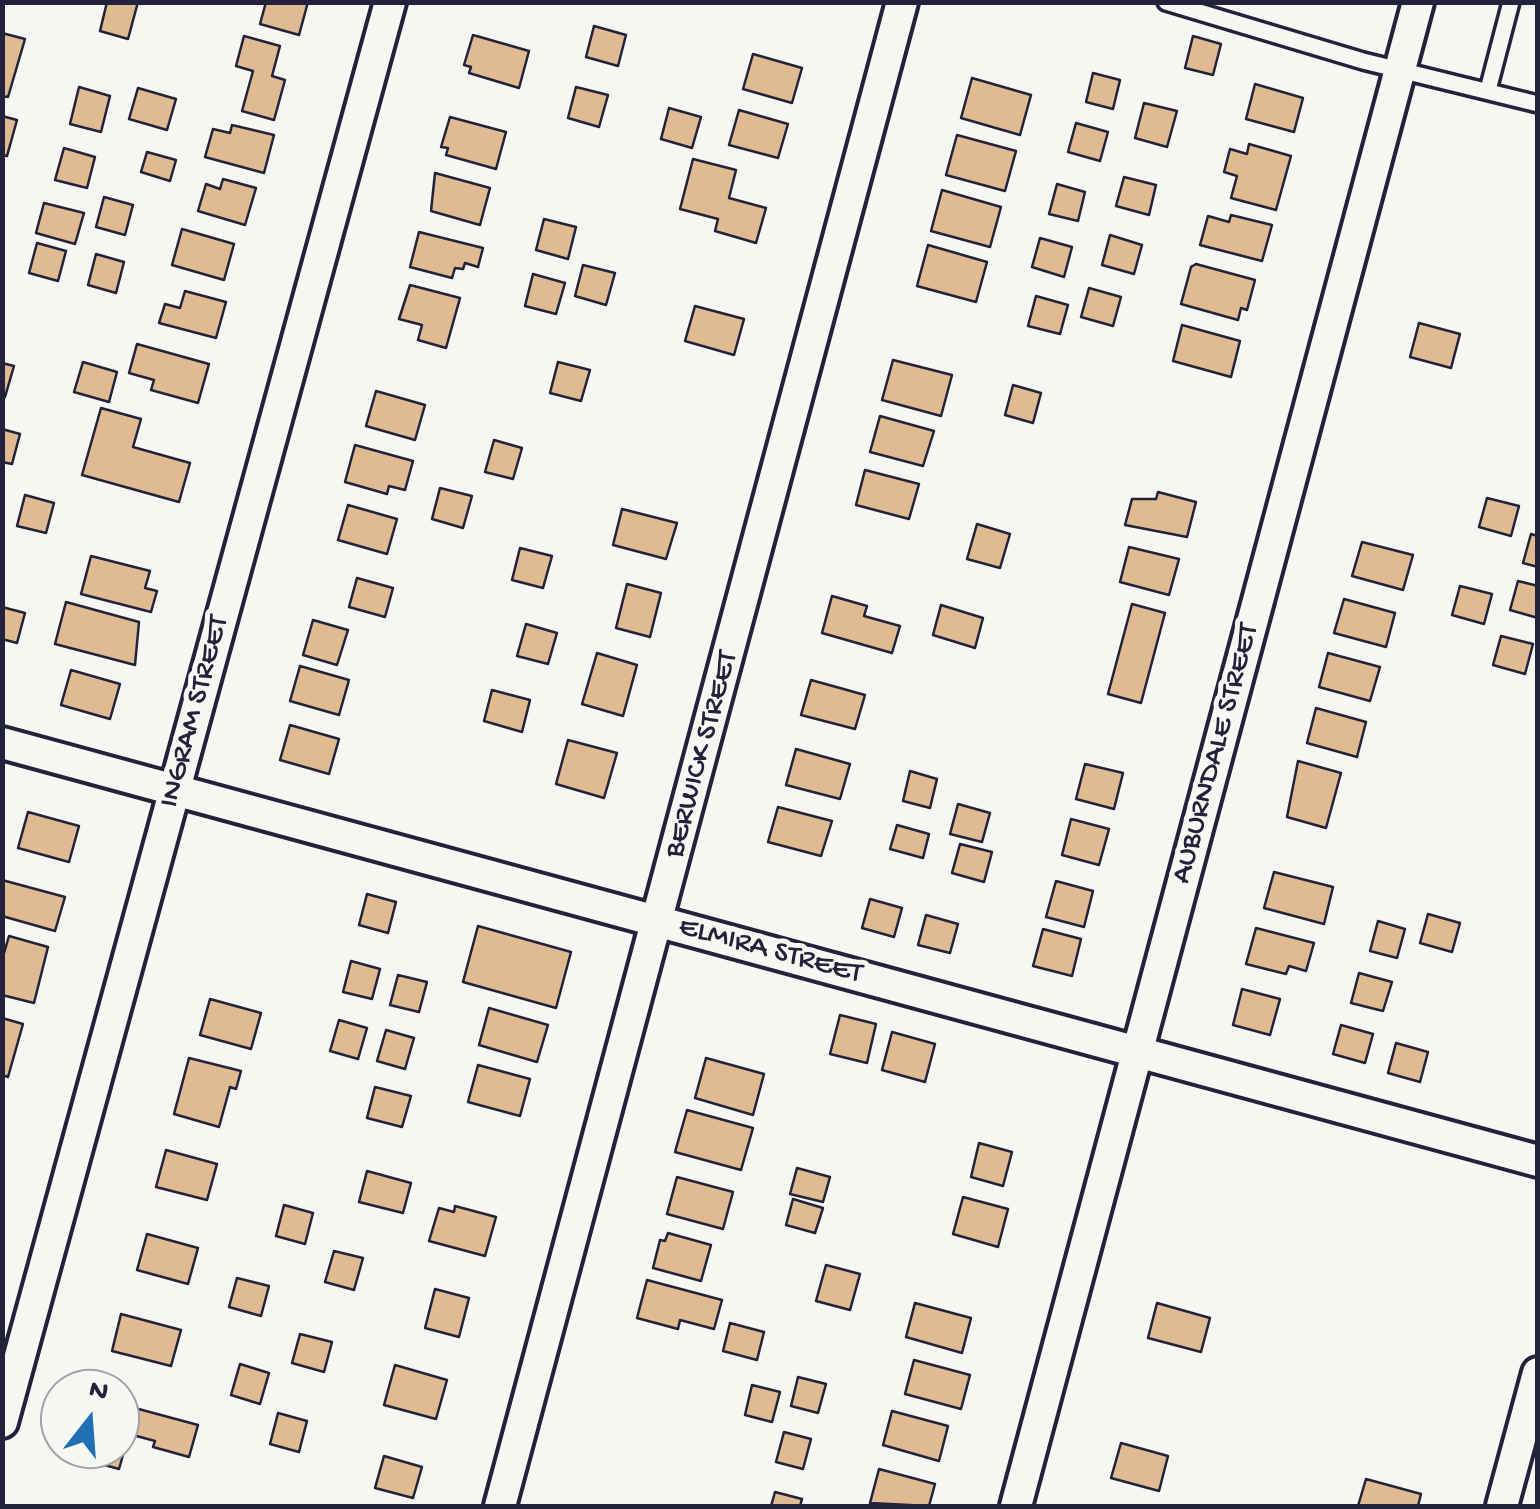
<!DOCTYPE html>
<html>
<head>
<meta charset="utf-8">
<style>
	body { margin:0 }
	#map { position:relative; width:1540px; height:1509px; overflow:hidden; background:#f6f6f2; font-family:"Gochi Hand",sans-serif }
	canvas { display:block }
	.frame { position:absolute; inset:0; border:5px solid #22223b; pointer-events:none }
	.north { position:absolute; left:40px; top:1369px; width:100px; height:100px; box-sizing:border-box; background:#f6f6f2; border:2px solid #a1a1a9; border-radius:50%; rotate:17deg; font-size:28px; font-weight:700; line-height:40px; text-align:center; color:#22223b }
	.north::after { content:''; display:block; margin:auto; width:35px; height:45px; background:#1f6fb2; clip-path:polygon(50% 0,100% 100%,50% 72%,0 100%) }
</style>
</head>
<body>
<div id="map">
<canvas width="1540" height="1509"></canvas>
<div class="frame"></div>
<div class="north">N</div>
</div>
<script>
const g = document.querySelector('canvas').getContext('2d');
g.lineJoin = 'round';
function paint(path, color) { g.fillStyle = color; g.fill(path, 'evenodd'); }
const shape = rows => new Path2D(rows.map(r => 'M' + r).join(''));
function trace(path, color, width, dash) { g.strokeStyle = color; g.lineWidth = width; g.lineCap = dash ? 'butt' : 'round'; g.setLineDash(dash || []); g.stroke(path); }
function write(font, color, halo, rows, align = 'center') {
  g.font = font + ' "Gochi Hand",sans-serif'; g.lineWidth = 10; g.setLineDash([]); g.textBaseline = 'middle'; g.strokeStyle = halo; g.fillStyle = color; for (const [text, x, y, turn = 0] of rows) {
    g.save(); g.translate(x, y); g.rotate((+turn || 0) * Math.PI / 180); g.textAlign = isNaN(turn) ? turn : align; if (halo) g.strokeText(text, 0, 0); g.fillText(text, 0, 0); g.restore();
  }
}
const building = shape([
	[107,2,138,2,128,39,100,31,107,2],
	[266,2,308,2,299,35,260,24,266,2],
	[594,26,626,35,618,66,586,57,594,26],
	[2,33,25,39,8,97,2,96,2,33],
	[473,35,529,51,519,88,469,73,471,67,464,65,473,35],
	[244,36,280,46,272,76,285,80,274,120,242,111,253,71,236,66,244,36],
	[1193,36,1221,44,1213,75,1185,68,1193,36],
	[753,54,802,68,792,103,743,89,753,54],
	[1093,73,1120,80,1113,109,1086,102,1093,73],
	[972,78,1031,95,1020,135,961,118,972,78],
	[1255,84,1303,98,1294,132,1246,119,1255,84],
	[79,87,110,96,101,132,70,124,79,87],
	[576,87,608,95,599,127,568,118,576,87],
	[138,88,176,99,167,130,129,119,138,88],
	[1144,103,1177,111,1167,147,1135,138,1144,103],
	[669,108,701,117,692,148,661,139,669,108],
	[739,110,788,124,778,158,729,145,739,110],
	[2,116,17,120,7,156,2,155,2,116],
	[450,117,506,132,496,169,446,155,448,148,441,147,450,117],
	[1076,123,1108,132,1100,161,1068,152,1076,123],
	[232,125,274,135,264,173,205,157,213,129,230,133,232,125],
	[957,135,1016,151,1005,191,946,175,957,135],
	[1249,144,1291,156,1276,210,1231,198,1237,176,1224,172,1230,149,1247,154,1249,144],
	[64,148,95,157,87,188,55,180,64,148],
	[147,152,176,160,170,181,141,172,147,152],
	[693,159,736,170,729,198,766,208,756,243,715,231,718,219,680,209,693,159],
	[435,173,490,188,480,225,431,211,435,173],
	[1124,177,1156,185,1149,215,1116,206,1124,177],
	[223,179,256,188,245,225,198,211,206,184,220,189,223,179],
	[1057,184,1085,192,1078,221,1049,214,1057,184],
	[942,190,1001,207,990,247,931,231,942,190],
	[104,197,133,205,125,235,96,227,104,197],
	[44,203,84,213,75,244,36,233,44,203],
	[1231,215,1272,225,1262,261,1200,245,1208,216,1229,222,1231,215],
	[544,219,576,227,568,259,536,250,544,219],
	[182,229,234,244,224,280,172,265,182,229],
	[419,232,483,248,478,267,465,263,463,269,455,268,452,278,410,267,419,232],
	[1110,235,1142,245,1134,274,1102,265,1110,235],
	[1040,238,1072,247,1064,277,1032,267,1040,238],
	[37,243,66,251,58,281,29,273,37,243],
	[928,245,987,262,976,302,917,286,928,245],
	[96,254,124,262,116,293,88,285,96,254],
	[1196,264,1255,280,1247,310,1241,308,1238,320,1181,304,1191,267,1196,264],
	[583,265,615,273,606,305,575,296,583,265],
	[533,274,565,283,556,314,525,306,533,274],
	[410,285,460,298,446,348,418,340,422,325,399,319,410,285],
	[1089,288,1121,297,1113,326,1081,317,1089,288],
	[185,291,226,302,216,338,159,323,165,304,180,308,185,291],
	[1036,296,1068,305,1060,334,1028,326,1036,296],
	[695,306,744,319,734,355,685,341,695,306],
	[1419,323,1460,334,1451,368,1410,357,1419,323],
	[1182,325,1240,341,1231,377,1173,361,1182,325],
	[137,344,209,364,198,403,151,390,154,380,129,373,137,344],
	[893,360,952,375,941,416,882,400,893,360],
	[83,362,117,372,109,402,74,392,83,362],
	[558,362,590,370,581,401,550,393,558,362],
	[2,363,14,366,5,397,2,396,2,363],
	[1013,385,1041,393,1033,423,1005,415,1013,385],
	[376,391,425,405,415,440,366,426,376,391],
	[101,408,141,419,133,447,190,463,179,502,82,475,101,408],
	[880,416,934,431,923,466,870,452,880,416],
	[2,429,20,434,12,464,2,462,2,429],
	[494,440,522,448,513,479,485,472,494,440],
	[355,445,413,461,405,490,389,486,387,494,345,482,355,445],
	[865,470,919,484,909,519,856,505,865,470],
	[440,488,472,496,463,528,432,519,440,488],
	[1158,492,1196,502,1187,537,1125,525,1132,499,1156,499,1158,492],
	[25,495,54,503,46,533,17,526,25,495],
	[1487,498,1519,506,1511,536,1479,527,1487,498],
	[348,505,397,519,387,554,338,540,348,505],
	[622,509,677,523,666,559,613,545,622,509],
	[977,524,1010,534,1000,568,967,559,977,524],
	[1531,534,1538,536,1538,567,1523,563,1531,534],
	[1362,542,1413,555,1403,590,1352,576,1362,542],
	[1129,547,1179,559,1169,595,1120,582,1129,547],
	[520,548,552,556,543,588,512,580,520,548],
	[91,556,150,571,145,588,157,591,151,612,81,594,91,556],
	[357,578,393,588,385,617,349,607,357,578],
	[1518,581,1538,586,1538,618,1510,610,1518,581],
	[627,584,661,593,650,637,616,628,627,584],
	[1460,586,1492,594,1484,624,1452,615,1460,586],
	[832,596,867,606,864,616,900,626,892,653,822,633,832,596],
	[1344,599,1395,613,1386,647,1334,633,1344,599],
	[66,602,139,622,135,665,55,644,66,602],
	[1132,604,1165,613,1141,703,1108,694,1132,604],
	[941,605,983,618,975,648,933,635,941,605],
	[2,607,25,613,17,643,2,639,2,607],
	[313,620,348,630,337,665,303,655,313,620],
	[526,624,557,633,548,664,517,656,526,624],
	[1501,636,1533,644,1525,674,1493,665,1501,636],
	[597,653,637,665,623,716,582,704,597,653],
	[1328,653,1380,667,1370,701,1319,687,1328,653],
	[300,666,349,680,339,715,290,701,300,666],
	[71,670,120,684,110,719,61,705,71,670],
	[811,680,865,695,855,729,801,715,811,680],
	[492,690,530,700,522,732,484,721,492,690],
	[1316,708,1366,722,1357,757,1307,743,1316,708],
	[290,725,339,739,329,774,280,760,290,725],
	[568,740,617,753,604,798,556,784,568,740],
	[796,749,850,764,840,799,786,785,796,749],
	[1298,761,1341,773,1326,828,1287,817,1298,761],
	[1085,764,1123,773,1114,809,1076,799,1085,764],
	[910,771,937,779,930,808,903,801,910,771],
	[958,804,990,813,982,842,950,834,958,804],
	[778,807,832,821,821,856,768,842,778,807],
	[28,812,79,826,69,862,18,848,28,812],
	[1071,819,1109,829,1099,865,1062,855,1071,819],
	[897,825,929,834,923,858,890,849,897,825],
	[960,844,992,852,984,882,952,873,960,844],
	[1274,872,1333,887,1324,924,1264,908,1274,872],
	[2,880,65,897,55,931,2,916,2,880],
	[1056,881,1093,891,1084,927,1046,917,1056,881],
	[367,894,396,902,388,933,359,925,367,894],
	[870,899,902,908,894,937,862,928,870,899],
	[1428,914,1460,923,1452,952,1420,943,1428,914],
	[926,915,958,924,950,953,918,945,926,915],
	[1378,921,1405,929,1397,958,1370,951,1378,921],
	[478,926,571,952,556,1008,463,982,478,926],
	[1256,928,1314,943,1306,971,1289,966,1286,974,1246,964,1256,928],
	[1043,929,1081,939,1072,976,1033,966,1043,929],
	[9,936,48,947,34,1003,2,995,2,960,9,936],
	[351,961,380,969,372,999,343,992,351,961],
	[1359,973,1392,982,1383,1011,1351,1003,1359,973],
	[398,975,427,982,419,1012,390,1005,398,975],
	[1242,989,1280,999,1270,1035,1233,1025,1242,989],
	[210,999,261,1013,251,1049,200,1035,210,999],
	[489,1008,548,1025,537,1062,479,1045,489,1008],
	[840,1015,876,1024,867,1063,830,1054,840,1015],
	[2,1018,23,1024,8,1077,2,1075,2,1018],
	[339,1020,367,1028,358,1059,330,1051,339,1020],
	[1341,1025,1373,1034,1365,1063,1333,1054,1341,1025],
	[386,1030,414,1038,405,1069,377,1061,386,1030],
	[892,1032,935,1044,925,1082,882,1070,892,1032],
	[1396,1043,1428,1052,1420,1082,1388,1073,1396,1043],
	[189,1058,241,1071,236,1089,230,1087,219,1127,174,1114,189,1058],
	[706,1058,764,1074,753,1115,695,1098,706,1058],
	[478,1065,530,1079,520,1116,468,1102,478,1065],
	[375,1087,411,1096,402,1127,367,1118,375,1087],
	[687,1110,753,1128,741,1170,675,1152,687,1110],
	[979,1143,1012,1152,1003,1186,971,1177,979,1143],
	[166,1150,217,1164,207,1200,156,1187,166,1150],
	[797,1168,830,1177,823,1202,790,1194,797,1168],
	[367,1171,411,1183,403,1213,359,1202,367,1171],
	[677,1177,733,1192,723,1229,667,1214,677,1177],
	[963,1197,1008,1209,998,1247,953,1234,963,1197],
	[793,1199,823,1208,815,1233,786,1225,793,1199],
	[284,1205,313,1213,305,1244,276,1236,284,1205],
	[455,1206,496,1217,485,1256,429,1241,439,1208,454,1212,455,1206],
	[668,1233,711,1245,701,1281,653,1268,660,1240,665,1241,668,1233],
	[147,1234,198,1248,188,1284,137,1270,147,1234],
	[334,1251,363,1258,354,1290,325,1282,334,1251],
	[826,1265,860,1274,850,1310,816,1301,826,1265],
	[237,1278,269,1286,261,1316,229,1307,237,1278],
	[647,1280,722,1300,714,1329,680,1320,678,1329,637,1318,647,1280],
	[435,1289,469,1298,459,1337,425,1328,435,1289],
	[915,1303,971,1318,962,1353,906,1337,915,1303],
	[1157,1303,1210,1318,1201,1352,1148,1338,1157,1303],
	[121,1314,181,1330,171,1366,112,1351,121,1314],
	[730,1323,764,1332,757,1360,723,1351,730,1323],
	[300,1334,332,1342,324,1372,292,1363,300,1334],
	[914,1360,970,1375,961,1409,905,1394,914,1360],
	[240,1364,269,1373,260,1404,231,1395,240,1364],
	[395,1365,447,1380,436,1419,384,1405,395,1365],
	[798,1377,826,1384,818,1413,791,1406,798,1377],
	[752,1385,780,1392,772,1422,745,1415,752,1385],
	[120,1404,198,1425,189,1457,153,1447,155,1441,129,1434,119,1469,79,1458,81,1449,120,1449,120,1404],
	[892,1411,948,1426,939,1461,883,1445,892,1411],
	[278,1413,307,1421,299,1452,270,1444,278,1413],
	[784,1432,811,1439,803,1469,776,1462,784,1432],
	[1121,1443,1168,1456,1159,1491,1111,1478,1121,1443],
	[384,1456,422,1467,413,1498,375,1488,384,1456],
	[879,1469,935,1484,929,1506,870,1503,879,1469],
	[1366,1479,1421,1494,1418,1506,1358,1506,1366,1479],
	[775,1492,802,1499,800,1506,771,1506,775,1492]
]);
paint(building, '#e0bb91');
trace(building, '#22223b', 2.5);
const lane = shape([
	[1166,2,1363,61,1538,104],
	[1488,90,1511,2]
]);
const street = shape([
	[2,743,1538,1161],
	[2,1422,390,2],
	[500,1506,902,2],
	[1016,1506,1418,2],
	[1502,1506,1538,1373]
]);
trace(lane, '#22223b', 22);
trace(street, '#22223b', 38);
trace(lane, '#f6f6f2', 15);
trace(street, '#f6f6f2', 30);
write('30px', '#22223b', '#f6f6f2', [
	["INGRAM STREET",196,712,-75],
	["AUBURNDALE STREET",1217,754,-75],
	["BERWICK STREET",703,755,-75],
	["ELMIRA STREET",770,952,15]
]);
</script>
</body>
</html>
